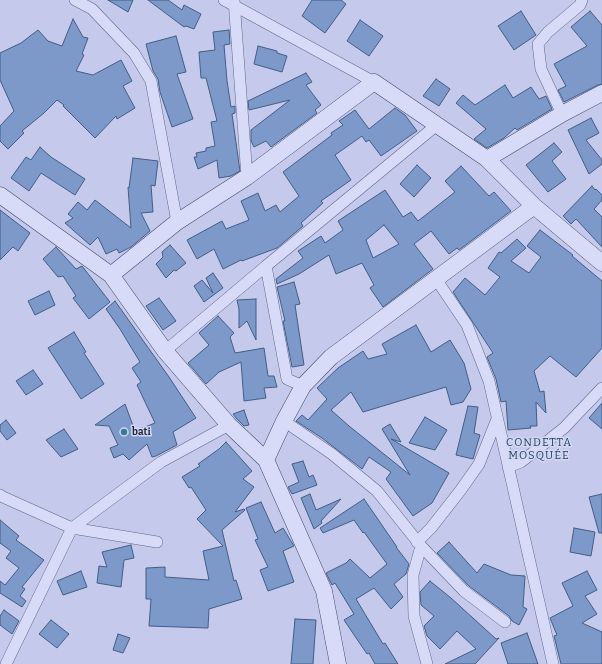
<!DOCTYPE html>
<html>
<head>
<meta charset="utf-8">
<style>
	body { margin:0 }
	canvas { display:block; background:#c5c9ec }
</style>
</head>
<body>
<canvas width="602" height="664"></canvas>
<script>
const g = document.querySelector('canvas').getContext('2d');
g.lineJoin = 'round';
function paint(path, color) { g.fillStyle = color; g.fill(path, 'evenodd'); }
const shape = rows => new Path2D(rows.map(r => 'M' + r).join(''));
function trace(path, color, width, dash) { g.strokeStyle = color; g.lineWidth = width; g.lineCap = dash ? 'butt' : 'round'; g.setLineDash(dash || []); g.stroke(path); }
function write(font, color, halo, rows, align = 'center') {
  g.font = font + ' Bitter,serif'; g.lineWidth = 3; g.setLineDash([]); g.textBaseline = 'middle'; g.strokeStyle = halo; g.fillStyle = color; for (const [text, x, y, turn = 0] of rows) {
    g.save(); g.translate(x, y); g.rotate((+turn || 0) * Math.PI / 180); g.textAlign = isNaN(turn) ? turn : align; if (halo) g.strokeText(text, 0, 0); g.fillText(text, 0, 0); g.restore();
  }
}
const building = shape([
	[108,0,133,0,128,12,108,0],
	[148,0,168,0,182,10,184,5,201,14,194,29,186,26,184,27,148,0],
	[312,0,341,0,346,4,325,33,302,16,312,0],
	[521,11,536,35,514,50,498,26,521,11],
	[590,11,602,25,602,84,598,85,564,102,558,90,566,86,554,64,587,46,571,27,590,11],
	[73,19,83,37,88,38,82,54,84,55,76,71,93,75,121,60,132,81,123,86,135,108,117,119,116,116,95,138,63,106,64,105,57,100,44,113,22,131,24,133,8,149,0,141,0,126,14,111,0,80,0,53,21,43,38,30,48,41,62,46,73,19],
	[360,20,383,36,369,56,347,41,360,20],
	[229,30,230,44,224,45,227,81,231,107,235,106,235,113,232,114,240,171,231,176,219,178,217,160,198,169,194,157,197,157,196,153,206,151,206,148,215,146,211,122,217,121,206,78,201,78,199,52,215,50,213,32,229,30],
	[176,36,186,72,177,74,193,119,172,127,160,92,158,79,153,71,146,44,176,36],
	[258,46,277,51,277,53,287,56,282,72,254,64,258,46],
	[306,73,312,82,306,85,321,105,315,110,317,113,271,147,266,141,254,147,251,141,251,130,290,100,249,110,248,101,306,73],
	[436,79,450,89,439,106,423,96,436,79],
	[505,85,513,98,531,87,539,99,546,96,552,109,517,130,515,128,504,138,487,148,474,139,486,129,456,103,463,95,475,105,505,85],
	[395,108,405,115,417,131,381,156,369,140,366,142,362,136,335,155,351,180,321,201,323,203,301,223,303,226,277,248,242,261,241,260,223,269,214,249,197,259,187,240,222,221,226,229,249,220,241,201,258,193,265,211,276,205,280,212,299,196,283,172,332,135,331,133,343,125,339,121,355,110,369,129,395,108],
	[591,118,599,133,586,140,602,160,602,164,589,174,568,130,591,118],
	[554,143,562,152,552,161,566,179,548,192,526,165,554,143],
	[40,147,51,157,85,179,75,195,41,173,29,191,11,178,26,157,31,160,40,147],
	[133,158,158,161,155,186,151,185,153,212,141,213,150,231,131,247,119,253,117,249,106,254,98,237,90,245,65,223,73,218,68,214,78,202,87,210,95,200,131,228,128,187,129,188,133,158],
	[417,165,431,178,414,197,400,184,417,165],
	[461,166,489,196,494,192,511,211,459,250,457,248,449,254,431,231,414,244,433,269,383,307,370,288,374,285,362,263,336,274,329,255,299,274,277,284,276,279,303,258,298,251,321,236,325,243,343,230,338,221,385,190,403,217,411,212,418,221,455,192,445,181,461,166],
	[384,225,399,244,373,258,366,240,384,225],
	[592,186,595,190,596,189,602,195,602,200,594,209,602,217,602,247,576,219,571,224,563,216,592,186],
	[0,210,30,233,18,251,13,247,0,260,0,210],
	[540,230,573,255,572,256,602,281,602,348,576,377,550,356,534,371,540,392,544,391,546,413,536,402,537,426,530,426,531,428,508,430,506,401,501,402,496,379,487,357,493,353,453,292,465,278,485,295,500,277,488,268,499,252,501,253,517,239,526,248,511,261,529,273,541,257,527,246,540,230],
	[170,245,186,263,176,271,174,270,166,278,156,264,163,257,162,252,170,245],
	[56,247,76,269,82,266,110,302,89,319,73,298,76,296,63,276,58,277,43,259,56,247],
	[213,273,223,288,204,302,194,286,202,280,213,293,206,278,213,273],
	[294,282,300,304,295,305,304,365,292,367,283,321,285,321,277,287,294,282],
	[49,291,55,305,35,315,28,301,49,291],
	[159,298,176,321,163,330,146,306,159,298],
	[256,299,256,340,247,321,239,328,239,309,237,300,256,299],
	[115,301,169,377,196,418,173,432,177,445,156,456,152,457,147,444,129,460,123,454,114,458,110,448,118,445,109,426,95,425,125,404,135,431,155,423,137,385,141,382,132,368,140,362,120,329,106,309,115,301],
	[218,316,234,333,230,337,235,353,264,348,268,376,274,376,277,387,264,388,266,398,244,401,241,362,219,372,206,384,188,363,209,345,199,333,218,316],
	[416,325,431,352,450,340,464,363,471,389,463,402,451,405,446,387,363,412,351,392,331,410,349,426,410,475,382,429,390,424,401,442,391,439,449,473,432,503,413,516,386,479,391,472,369,457,362,469,322,438,296,421,302,415,308,420,327,399,317,388,338,368,363,351,368,359,387,354,382,344,416,325],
	[74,332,86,352,84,353,104,384,81,399,48,348,74,332],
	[33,370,43,384,26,395,16,381,33,370],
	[602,403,602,429,589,418,602,403],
	[468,406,478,407,474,433,480,435,473,459,456,455,468,406],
	[244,410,249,425,244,426,236,418,233,414,244,410],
	[425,417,447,430,435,450,409,443,425,417],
	[6,420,16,433,7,440,0,431,0,425,6,420],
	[64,429,78,449,61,457,46,440,64,429],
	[226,442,252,471,243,479,254,487,235,512,244,509,245,510,222,530,234,581,236,580,242,599,209,609,208,628,149,626,151,599,146,599,146,568,165,567,165,577,209,580,203,551,223,546,197,519,206,510,191,487,189,488,182,477,200,466,198,464,219,449,226,442],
	[303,461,309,477,313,475,317,485,292,494,288,487,299,482,292,464,303,461],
	[310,494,316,510,341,499,321,521,322,523,314,529,301,498,310,494],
	[602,494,602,533,599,533,589,497,602,494],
	[364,499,397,547,396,547,409,564,406,574,394,584,403,597,391,609,374,588,356,599,383,644,385,643,398,664,375,664,369,653,367,654,344,620,354,614,335,583,332,585,326,573,346,563,350,559,370,578,387,564,364,532,363,533,354,520,323,533,320,528,364,499],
	[261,502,275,533,283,528,294,546,283,551,294,582,268,591,260,570,268,567,255,540,258,539,246,508,261,502],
	[0,520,19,536,16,540,44,560,22,587,25,589,20,596,26,601,22,607,0,593,0,581,5,585,19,568,6,558,11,551,0,543,0,520],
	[574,528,595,532,591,556,570,552,574,528],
	[449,542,477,573,484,564,511,575,525,576,523,607,527,609,519,625,512,621,509,616,469,586,437,553,449,542],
	[131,545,134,558,124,560,121,587,97,583,99,566,107,567,102,552,131,545],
	[81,571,87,587,63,595,57,581,81,571],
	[587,571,597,590,585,596,597,614,582,623,602,632,602,664,561,664,554,636,557,635,550,618,573,606,562,583,587,571],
	[430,581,451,598,496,639,499,638,475,664,445,664,476,649,457,631,440,649,427,636,424,626,434,616,421,605,420,592,430,581],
	[4,610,19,621,12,634,0,625,0,616,4,610],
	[295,619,316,620,313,664,291,664,295,619],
	[51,620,69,634,57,648,39,634,51,620],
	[527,633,538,664,508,664,501,643,527,633],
	[118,634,130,638,123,653,113,650,118,634]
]);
paint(building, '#7d99c9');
trace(building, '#435d85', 1);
const street = shape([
	[75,0,92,9,134,53,151,81,177,222],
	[224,0,374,82],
	[234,0,247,177],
	[562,114,541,69,538,44,548,32,580,5,582,0],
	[436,279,467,325,489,381,553,664],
	[165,351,266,266],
	[303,386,287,379,266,266,438,124],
	[284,421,332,454,377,491,421,546,464,591,505,622],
	[508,467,521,462,564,428,602,388],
	[0,495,3,497,72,528,157,542],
	[417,542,431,528,460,491,479,464,497,419],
	[421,546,413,575,414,616,427,664],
	[6,664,72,528,161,462,229,425]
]);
const secondary = shape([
	[487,159,562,114,602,93],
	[0,195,111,275,165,351,229,425,266,460],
	[111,275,177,222,247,177,374,82,487,159,534,206,602,263],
	[338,664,324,591,266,460,284,421,303,386,331,357,534,206]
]);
trace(street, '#5c6787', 12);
trace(secondary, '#3f4b69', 17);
trace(street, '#d8dbf7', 11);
trace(secondary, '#d8dbf7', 16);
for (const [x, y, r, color] of [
	[124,432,4,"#2f7f93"]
]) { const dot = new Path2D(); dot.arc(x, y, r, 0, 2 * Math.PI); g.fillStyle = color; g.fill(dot); trace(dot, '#d5d7f4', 1.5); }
write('bold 10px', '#1f2738', '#d5d7f4', [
	["bati",132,432]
], 'left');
g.letterSpacing = '1px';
write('11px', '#204762', '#d5d7f4', [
	["СONDETTA",539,443],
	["MOSQUÉE",539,456]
]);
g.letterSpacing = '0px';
</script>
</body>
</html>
